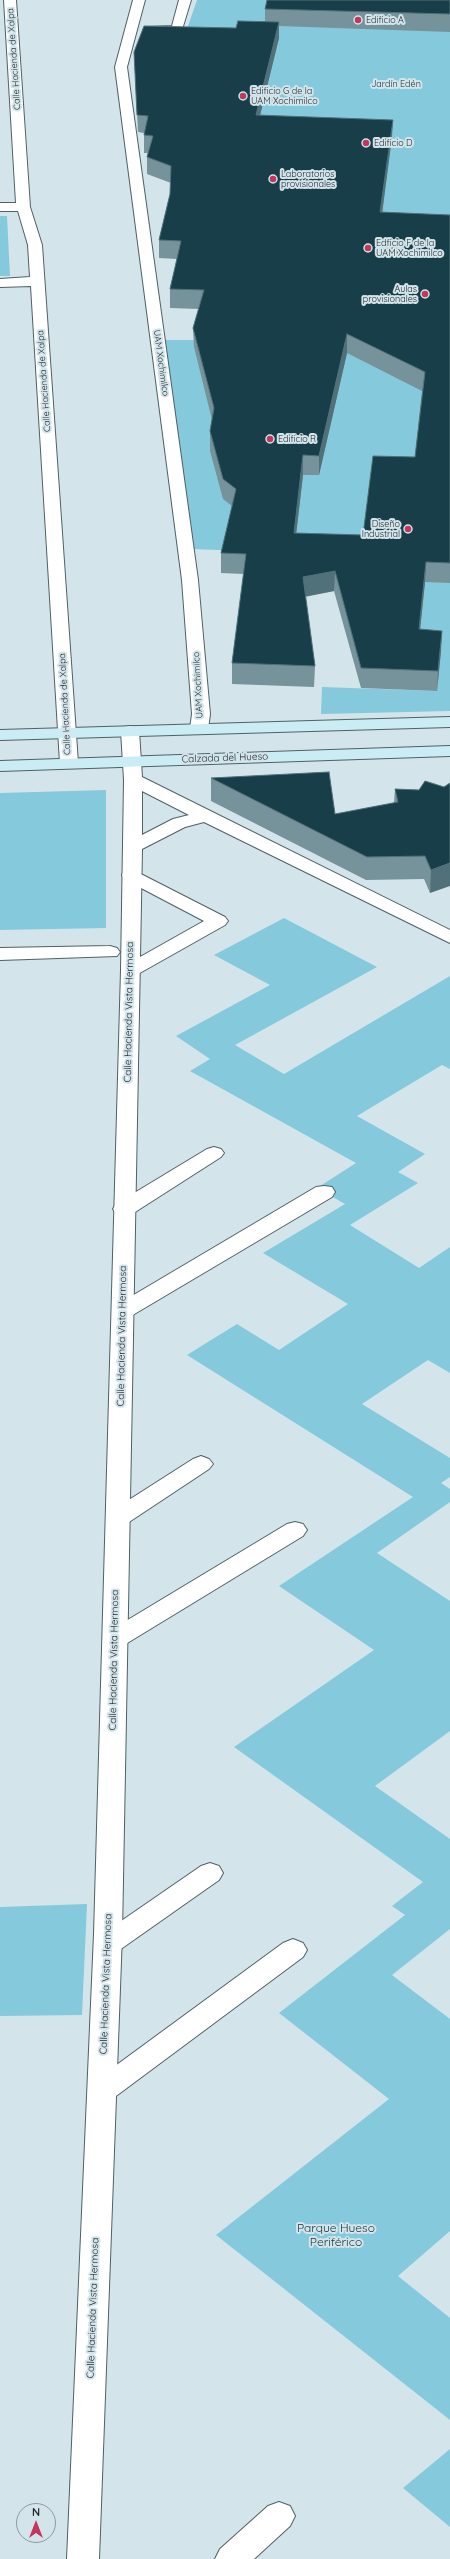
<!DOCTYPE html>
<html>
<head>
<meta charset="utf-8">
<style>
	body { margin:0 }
	#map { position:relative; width:450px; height:2559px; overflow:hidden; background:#d3e5eb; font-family:Quicksand,sans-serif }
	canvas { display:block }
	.north { position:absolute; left:16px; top:2503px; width:40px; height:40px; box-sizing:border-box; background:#d3e5eb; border:1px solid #8c9a9f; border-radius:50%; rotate:0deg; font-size:11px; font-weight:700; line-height:16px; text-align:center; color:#22292c }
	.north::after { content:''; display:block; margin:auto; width:14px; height:18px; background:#c4365e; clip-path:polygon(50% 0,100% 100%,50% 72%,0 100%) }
</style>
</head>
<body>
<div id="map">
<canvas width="450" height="2559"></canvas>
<div class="north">N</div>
</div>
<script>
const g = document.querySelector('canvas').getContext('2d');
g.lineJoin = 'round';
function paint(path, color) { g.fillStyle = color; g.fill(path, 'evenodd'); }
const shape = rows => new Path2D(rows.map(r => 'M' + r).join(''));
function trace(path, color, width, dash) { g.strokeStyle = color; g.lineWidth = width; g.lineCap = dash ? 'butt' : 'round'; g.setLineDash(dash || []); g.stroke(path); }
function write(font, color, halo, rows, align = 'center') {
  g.font = font + ' Quicksand,sans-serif'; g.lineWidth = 4; g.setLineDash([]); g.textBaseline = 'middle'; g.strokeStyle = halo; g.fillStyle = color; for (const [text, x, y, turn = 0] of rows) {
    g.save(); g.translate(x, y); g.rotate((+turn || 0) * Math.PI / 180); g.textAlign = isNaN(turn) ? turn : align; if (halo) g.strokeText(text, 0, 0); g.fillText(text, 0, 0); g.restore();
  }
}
paint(shape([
	[197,0,271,0,450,32,450,711,321,714,322,687,437,691,333,554,190,549,160,340,196,340,299,156,180,49],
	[0,216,7,216,10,276,0,276],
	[106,790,106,928,0,930,0,793],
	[284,918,377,967,235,1045,284,1074,450,976,450,1069,442,1065,357,1116,425,1154,398,1172,418,1183,350,1225,419,1268,450,1247,450,1373,428,1360,362,1404,450,1458,450,1477,441,1483,450,1489,450,1502,377,1553,450,1601,450,1731,375,1786,450,1839,450,1929,392,1975,450,2019,450,2231,398,2276,450,2318,450,2420,216,2235,389,2099,279,2013,405,1915,392,1906,423,1882,234,1747,374,1650,279,1586,413,1497,187,1355,237,1324,279,1350,348,1304,263,1253,345,1204,317,1188,356,1163,190,1071,210,1059,176,1036,270,985,214,955],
	[87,1904,82,2015,0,2016,0,1907],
	[450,2449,450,2527,403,2488]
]), '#85c9dd');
const lane = shape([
	[133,0,145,0,127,67,198,580,210,714,208,729,205,733,199,734,193,733,190,729,192,714,182,580,115,67,133,0],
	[179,0,191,0,181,33,148,33,148,27,172,26,179,0],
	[131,869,225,917,228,921,225,925,138,974,124,974,121,970,124,966,204,921,124,879,122,875,124,871,131,869],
	[110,946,117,948,120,952,117,956,0,960,0,948,110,946],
	[214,1147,221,1149,224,1153,221,1157,132,1214,124,1215,116,1214,113,1209,116,1204,207,1149,214,1147],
	[324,1186,332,1187,335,1192,332,1197,131,1316,123,1318,115,1316,112,1311,115,1306,316,1187,324,1186],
	[201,1456,209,1459,213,1464,209,1469,126,1524,118,1526,110,1524,106,1518,110,1512,193,1459,201,1456],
	[295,1522,303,1524,307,1530,303,1536,124,1645,115,1648,106,1645,103,1639,106,1633,287,1524,295,1522],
	[210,1863,219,1866,223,1873,219,1880,118,1951,108,1954,98,1951,94,1944,98,1937,201,1866,210,1863],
	[293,1939,303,1943,307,1950,303,1957,112,2099,102,2102,92,2099,88,2091,92,2083,283,1943,293,1939],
	[279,2502,290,2506,295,2516,290,2526,254,2559,215,2559,220,2549,268,2506,279,2502]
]);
const street = shape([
	[4,0,16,0,30,207,42,245,78,763,75,767,69,768,63,767,60,763,31,286,0,287,0,279,30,277,28,245,18,211,0,211,0,203,16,203,4,0],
	[130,726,136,727,139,731,142,777,450,930,450,943,204,822,185,827,142,849,122,1934,99,2559,67,2559,94,1934,121,970,124,780,121,731,124,727,130,726],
	[142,791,189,815,173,819,142,835,142,791]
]);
const secondary = shape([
	[450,717,450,727,0,740,0,730,450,717],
	[450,746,450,756,0,771,0,761,450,746]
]);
trace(lane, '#506065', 2);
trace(street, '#506065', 2);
trace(secondary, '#506065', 2);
paint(lane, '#fff');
paint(street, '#fff');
paint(secondary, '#caecf5');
paint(shape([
	[450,0,450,32,279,26,279,38,260,115,392,137,382,212,450,215,450,583,425,582,420,629,441,651,437,691,361,688,334,591,305,597,315,666,314,687,232,684,232,663,244,574,221,573,221,553,232,506,223,499,210,451,210,431,212,420,194,347,193,328,199,309,170,308,170,289,177,259,159,258,159,240,170,194,171,183,147,174,147,157,148,153,144,153,144,133,138,132,134,52,265,21,265,9],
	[347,353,422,391,415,457,363,535,296,533,303,475,319,475],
	[211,778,335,814,394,803,395,789,419,790,444,787,430,893,424,879,366,880,211,801]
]), '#76929a');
paint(shape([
	[279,22,279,38,256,132,256,115],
	[393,120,392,137,380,230,380,212],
	[347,334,347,353,319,475,319,456],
	[303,455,303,475,294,553,294,533],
	[426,562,425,582,418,650,419,629],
	[335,571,334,591,302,597,303,577],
	[442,631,441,651,437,691,438,671],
	[450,863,450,886,430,893,431,870]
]), '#50707a');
const building = shape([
	[267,0,450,0,450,14,265,9,267,0],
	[238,21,279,22,256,115,393,120,380,212,450,215,450,563,426,562,419,629,442,631,438,671,361,668,335,571,303,577,315,666,232,663,246,554,221,553,236,489,223,479,210,431,214,408,193,328,204,290,170,289,181,241,159,240,170,194,171,166,147,157,153,136,144,135,148,116,137,115,134,52,144,26,236,28,238,21],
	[347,334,425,372,415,457,373,456,363,535,294,533,303,455,319,456,347,334],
	[329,772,335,814,398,802,395,789,419,790,425,781,444,787,450,783,450,863,431,870,425,856,367,857,211,778,329,772]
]);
paint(building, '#183e49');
trace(building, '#50707a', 1);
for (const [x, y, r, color] of [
	[358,20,4,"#c4365e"],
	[243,96,4,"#c4365e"],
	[366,143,4,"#c4365e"],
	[273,179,4,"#c4365e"],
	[368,248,4,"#c4365e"],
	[425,294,4,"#c4365e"],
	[270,439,4,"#c4365e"],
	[408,529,4,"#c4365e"]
]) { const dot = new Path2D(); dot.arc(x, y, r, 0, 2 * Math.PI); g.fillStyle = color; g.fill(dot); trace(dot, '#d3e5eb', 1.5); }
write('9px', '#22292c', '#d3e5eb', [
	["Edificio A",366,20],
	["Edificio G de la",251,91],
	["UAM Xochimilco",251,101],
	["Edificio D",374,143],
	["Laboratorios",281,174],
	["provisionales",281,184],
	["Edficio F de la",376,243],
	["UAM Xochimilco",376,253],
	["Aulas",417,289,"right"],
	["provisionales",417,299,"right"],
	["Edificio R",278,439],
	["Diseño",400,524,"right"],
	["Industrial",400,534,"right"]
], 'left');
write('9px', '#22292c', '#d3e5eb', [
	["Calle Hacienda de Xalpa",14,59,-94],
	["UAM Xochimilco",161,363,82],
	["Calle Hacienda de Xalpa",44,381,-94],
	["UAM Xochimilco",198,685,-93],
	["Calle Hacienda de Xalpa",65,704,-93]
]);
write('9px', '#1a2f36', '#d3e5eb', [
	["Jardín Edén",396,84]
]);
write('10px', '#22292c', '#d3e5eb', [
	["Calzada del Hueso",225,758,-2],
	["Calle Hacienda Vista Hermosa",129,1012,-89],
	["Calle Hacienda Vista Hermosa",122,1336,-89],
	["Calle Hacienda Vista Hermosa",114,1660,-89],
	["Calle Hacienda Vista Hermosa",106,1984,-88],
	["Calle Hacienda Vista Hermosa",93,2308,-88]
]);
write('12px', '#1a2f36', '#d3e5eb', [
	["Parque Hueso",336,2228],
	["Periférico",336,2242]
]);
</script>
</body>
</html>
